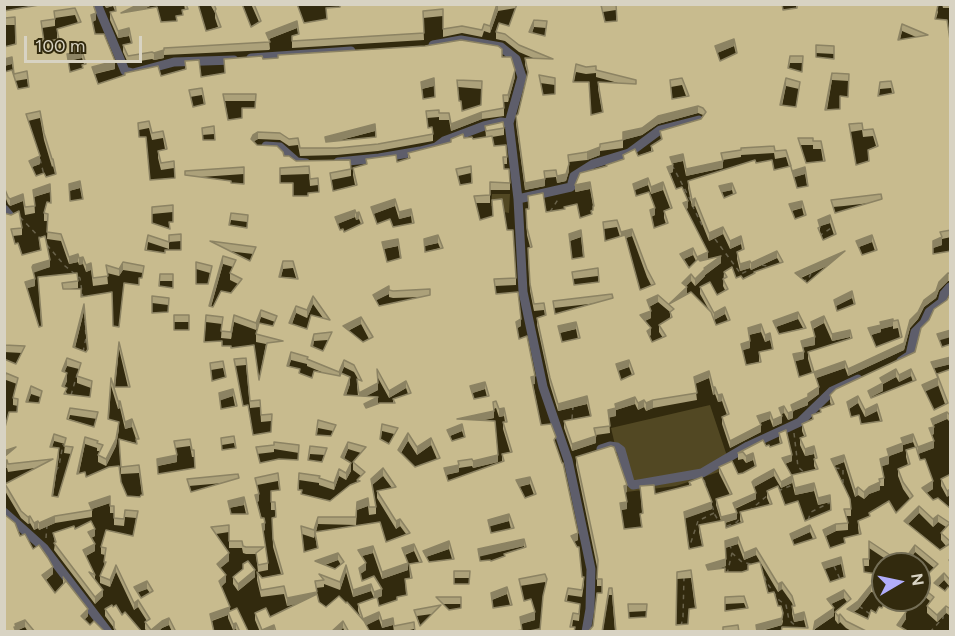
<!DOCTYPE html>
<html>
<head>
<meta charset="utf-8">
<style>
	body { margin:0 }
	#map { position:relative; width:955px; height:636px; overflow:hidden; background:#322a0e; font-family:Figtree,sans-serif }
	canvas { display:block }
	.frame { position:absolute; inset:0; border:6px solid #d8d3c3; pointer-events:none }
	.north { position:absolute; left:871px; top:552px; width:60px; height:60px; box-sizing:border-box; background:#322a0e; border:2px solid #746e56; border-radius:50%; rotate:81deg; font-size:16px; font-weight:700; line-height:24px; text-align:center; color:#d8d3c3 }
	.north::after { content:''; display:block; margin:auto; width:21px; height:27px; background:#b1adfa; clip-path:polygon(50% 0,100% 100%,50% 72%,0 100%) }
	.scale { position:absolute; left:24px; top:36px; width:118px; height:27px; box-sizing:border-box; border:3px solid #d8d3c3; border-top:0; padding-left:8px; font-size:18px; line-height:21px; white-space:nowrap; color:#d8d3c3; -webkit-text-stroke:4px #322a0e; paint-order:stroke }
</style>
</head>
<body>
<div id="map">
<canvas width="955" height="636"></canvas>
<div class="frame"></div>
<div class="north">N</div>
<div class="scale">100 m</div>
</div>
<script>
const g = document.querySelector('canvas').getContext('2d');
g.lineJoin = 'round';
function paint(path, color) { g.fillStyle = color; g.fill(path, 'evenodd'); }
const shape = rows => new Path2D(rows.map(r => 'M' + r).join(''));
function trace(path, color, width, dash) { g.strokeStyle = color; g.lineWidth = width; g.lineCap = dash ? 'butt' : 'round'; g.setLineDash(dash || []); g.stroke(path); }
paint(shape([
	[492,194,510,194,509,213,504,212,503,205,491,206],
	[710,405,731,468,676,486,626,492,611,428]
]), '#524823');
trace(shape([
	[4,11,6,4],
	[40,159,44,175],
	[672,165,691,201],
	[692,205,703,227],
	[550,212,559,198],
	[20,217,40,238],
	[819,236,831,228],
	[715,239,741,274,753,268],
	[47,245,65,266,80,278,83,299],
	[762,265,772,267],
	[802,281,808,280,812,271],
	[83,352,86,338,85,321],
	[71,395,79,368],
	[572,419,573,406],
	[794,433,798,467,805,473],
	[835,468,843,469,843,483],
	[56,471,59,466,63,444],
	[704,480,715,515,720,523],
	[778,491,790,486,793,481],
	[749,511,768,495],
	[808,520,811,512,831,502],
	[727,526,737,522,741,517],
	[46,538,47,525],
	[730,544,732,553,742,562,751,564],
	[688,551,698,521,714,513],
	[834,566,841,581],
	[761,568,767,583,779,600,786,605,789,620,798,628],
	[727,574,732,553],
	[859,606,870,614],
	[681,626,683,617,684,577],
	[930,632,943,618,943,616]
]), '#6a634b', 1.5, [4.5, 4.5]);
trace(shape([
	[97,4,125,71,133,73,174,62,234,60],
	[433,45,461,40,501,47,516,59,522,77,509,123,518,199,523,292,543,387,568,460,591,569,590,609,586,632],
	[251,58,351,51],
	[266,146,280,147,297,162,306,163],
	[338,162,379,158,420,151,436,147,444,141,484,126,501,122,509,123],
	[518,199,571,187,574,176,593,164,629,153,660,130,699,120],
	[4,209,10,216],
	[901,361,910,355,915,332,924,323,929,312,942,302,944,294,950,287],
	[601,449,610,446,617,447,621,450,630,482,633,485,702,473,748,446,800,422,832,391,858,379],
	[4,512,44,548,108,632]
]), '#5e5e6b', 9);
paint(shape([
	[38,4,93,4,96,20,92,22,95,34,115,69,95,74,98,84,161,76,185,69,185,61,201,77,224,73,263,59,502,57,515,77,508,102,504,102,504,116,482,119,451,131,449,120,439,120,439,117,427,118,428,128,433,134,433,141,378,151,337,155,300,156,298,145,289,146,280,140,258,139,254,141,257,145,296,161,351,169,351,176,331,180,333,191,355,185,353,175,353,168,366,164,366,159,397,162,408,159,408,153,451,143,451,139,473,139,486,137,485,126,504,128,504,135,492,137,494,146,507,157,507,164,503,164,504,169,510,183,510,190,490,190,490,203,476,203,480,220,493,216,492,200,507,230,516,278,516,285,495,286,496,294,521,326,517,328,519,339,535,384,533,384,541,425,555,444,578,540,574,542,584,584,582,597,568,595,567,601,580,611,579,621,573,620,572,627,575,632,540,630,546,584,545,582,520,586,524,601,535,620,521,624,522,632,414,632,414,629,402,632,394,632,393,625,382,628,379,619,366,625,370,632,345,632,343,628,339,632,260,632,255,620,255,613,270,617,299,603,287,606,284,594,261,597,257,580,257,572,262,578,281,574,273,547,272,518,275,517,275,510,271,510,271,498,279,490,278,481,257,485,259,501,257,502,265,530,263,531,268,563,268,570,258,572,256,554,246,554,243,553,242,548,229,548,229,532,216,534,229,561,220,568,226,582,221,587,230,611,248,632,237,632,236,629,233,630,228,618,228,615,212,621,214,632,172,632,169,625,162,628,158,632,147,632,145,629,145,622,147,621,138,607,134,610,116,572,110,587,100,583,100,576,104,567,105,555,101,554,101,547,133,536,136,518,125,517,124,526,114,525,114,513,110,513,110,503,92,509,92,517,55,523,39,530,38,528,34,530,30,523,28,524,21,518,5,491,5,484,35,468,8,472,7,468,4,468,4,431,17,412,18,406,13,405,13,398,17,384,6,380,4,387,4,359,16,364,22,353,4,352,4,213,22,228,22,235,13,236,15,244,22,255,40,250,39,238,50,267,33,272,35,286,27,288,39,327,41,326,38,277,78,281,78,288,70,289,81,297,113,326,119,327,142,278,143,273,123,270,119,276,107,273,108,284,93,286,91,270,86,272,83,264,79,265,78,262,69,264,61,241,47,239,48,221,44,221,44,213,50,203,50,192,34,197,35,213,25,215,23,201,10,206,8,204,4,194,4,72,14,76,12,64,4,66,4,47,15,44,15,25,5,25,4,11,38,5],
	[75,15,78,23,57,29,57,40,44,42,42,28,55,26,55,18],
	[82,58,84,64,82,65,82,68,70,72,68,61],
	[27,79,28,87,18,89,15,81],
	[434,86,435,97,423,99,422,89],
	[458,87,482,89,481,105,462,111,459,101],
	[202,95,204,105,193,107,190,97],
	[225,101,255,101,255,108,242,118,228,120],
	[40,118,44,140,52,167,53,166,55,174,46,177,36,176,32,167,40,164,28,121],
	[149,128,152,140,163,138,165,149,158,151,158,158,161,170,174,168,175,178,150,180,139,137,139,130],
	[375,131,375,137,337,141],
	[214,134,215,140,203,140,202,135],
	[471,173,471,183,460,185,458,176],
	[244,174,244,184,231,184,201,177],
	[309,174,310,186,318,185,319,192,308,196,293,196,280,183,280,175],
	[80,188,82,199,70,201,69,191],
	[395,206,399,219,411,216,412,224,393,227,377,224,373,214],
	[173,212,173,222,169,229,152,223,152,214],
	[355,217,356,220,359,219,361,224,344,232,340,230,337,224],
	[231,220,247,222,247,228,230,225],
	[181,241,181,250,165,253,147,250,148,242,169,249,169,242],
	[438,243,440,248,425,252,425,246],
	[398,246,400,259,387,262,384,249],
	[230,251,236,252,253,254,250,261],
	[223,264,233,267,230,273,230,280,238,284,231,293,213,307,211,307],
	[293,268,296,278,281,277,283,269],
	[196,269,210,273,208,284,196,284],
	[160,281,173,281,173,288,160,287],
	[389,294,389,297,393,298,422,297,379,306,376,300],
	[152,303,168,305,168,312,152,313],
	[313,304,323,318,307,329,292,324,296,313,307,318],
	[84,311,87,350,86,352,75,348],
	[261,317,275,322,273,326,259,323],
	[174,322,189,322,189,330,174,330],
	[206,322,222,324,221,338,231,339,234,322,256,330,258,326,256,334,256,342,266,344,259,380,254,345,231,348,204,342],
	[361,324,369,339,363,342,348,331],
	[328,340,323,351,313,347,314,341],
	[119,349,128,387,115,387],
	[291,360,307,364,307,366,324,373,312,378,300,374,289,366],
	[246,365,250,408,260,407,261,422,271,421,271,432,253,435,243,406,235,366],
	[67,366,79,369,77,376,77,383,91,388,90,397,67,394,64,387,67,381,64,372],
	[344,367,354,372,358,379,357,379,357,386,358,396,346,395,350,384,341,374],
	[223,368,225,377,212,381,211,370],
	[378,378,389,398,406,388,408,394,393,399,393,403,378,404,366,396,378,390],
	[111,386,118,409,120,408,125,429,132,427,136,439,136,443,119,439,121,474,139,473,142,495,140,497,127,496,121,482,86,477,79,473,85,444,97,448,97,451,100,451,98,455,98,462,106,466,116,446,119,429,109,419],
	[485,389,487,397,474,399,472,393],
	[31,394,40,397,39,403,28,402],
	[233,396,235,406,221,409,220,400],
	[496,408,499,417,504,416,505,422,503,422,503,429,510,452,502,454,502,462,448,481,446,475,459,472,459,468,472,466,473,468,498,462,482,420,494,418,494,409],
	[70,415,97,419,94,427,69,419],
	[318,428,333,431,331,436,317,435],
	[382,431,394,434,389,444,381,439],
	[462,431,464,437,452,441,450,436],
	[54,441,65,444,64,453,71,454,58,497,53,496,59,455,52,447],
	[408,441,417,455,431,445,437,459,415,467,401,453],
	[234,443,235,448,222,450,222,445],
	[190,446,192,457,194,457,195,468,158,474,158,466,177,462,175,448],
	[274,449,299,453,298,460,260,463,257,454,274,452],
	[348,449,361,453,353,462,353,470,361,476,357,480,357,483,330,501,301,494,299,490,299,480,319,483,319,485,334,490,339,476,346,480,351,471,344,459],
	[310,454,325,455,322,462,309,460],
	[383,476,392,488,377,491,377,498,396,529,400,526,406,534,386,542,316,532,318,524,356,525,357,510,368,506,369,515,376,514,376,507,372,485],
	[223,483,191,492,189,486],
	[530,484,534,495,525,498,519,487],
	[244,505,246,514,231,514,229,508],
	[509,521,511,529,491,533,489,526],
	[302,534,314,538,315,535,317,548,304,552],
	[524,546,524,548,491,561,480,561,479,556],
	[449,549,452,559,429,562,426,557],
	[414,551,419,562,409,564,410,578,405,579,406,595,397,597,397,601,379,606,377,598,382,596,374,576,362,581,360,574,366,570,362,556,373,553,382,579,408,570,405,555],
	[338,560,341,565,335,569,325,565],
	[346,572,353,597,371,591,374,598,358,604,358,611,360,616,346,603,326,607,319,602,316,588,324,587,324,584,340,590],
	[454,578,470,578,469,584,454,584],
	[147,589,150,593,141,598,138,592],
	[507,594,510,605,493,608,492,600],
	[443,604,461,604,461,608,449,610],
	[432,614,420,626,417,616],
	[104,4,154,4,144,9,161,22,176,21,176,16,182,15,182,10,185,10,184,4,198,4,206,31,218,27,215,18,215,13,210,4,242,4,251,27,259,22,251,4,297,4,304,23,327,19,326,8,340,7,339,4,782,4,783,10,796,8,796,4,935,4,938,12,936,19,950,40,951,39,951,237,942,239,942,245,933,248,933,254,951,251,951,281,948,281,939,290,936,298,924,307,918,319,910,328,904,350,848,376,845,368,816,378,819,394,808,402,808,405,793,411,793,418,788,420,784,413,781,414,782,423,773,427,770,419,760,423,761,432,730,448,722,424,722,417,727,415,724,407,722,401,718,402,715,394,713,395,709,378,695,384,697,400,653,408,646,411,644,407,638,410,635,404,616,410,616,416,609,417,610,433,596,435,596,443,572,451,564,428,564,421,590,416,587,404,558,411,550,385,537,325,537,318,545,316,544,310,534,311,530,291,528,255,530,247,527,235,526,216,528,209,528,196,546,212,580,218,591,214,591,211,593,210,593,206,590,189,575,192,606,167,606,165,623,159,623,155,638,156,651,151,651,146,661,140,660,131,701,119,703,115,698,113,658,124,642,135,623,140,623,148,600,151,600,155,587,160,569,162,569,171,566,181,557,183,556,177,545,178,545,186,525,190,516,124,516,116,518,114,528,75,525,65,525,58,533,58,519,52,505,41,496,39,496,32,509,26,516,8,498,11,490,33,484,31,482,37,462,33,443,37,443,16,423,18,424,40,292,48,292,36,298,34,297,28,269,39,270,49,269,50,164,55,164,58,154,60,152,59,128,63,123,52,123,45,131,43,129,36,118,38,110,20,110,12,115,11,113,6,106,8],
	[616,10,616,21,605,22,603,12],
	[534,27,546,28,545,36,532,33],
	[902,31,916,37,900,40],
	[734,46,736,54,720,61,717,53],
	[816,53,834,54,834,59,816,57],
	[790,63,802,63,802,72,789,68],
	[576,72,586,74,596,73,596,77,618,83,598,82,598,89,602,112,591,115,574,82],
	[832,80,849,81,848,97,840,109,827,110],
	[540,83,555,85,555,94,543,95],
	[682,85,686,96,672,99,671,87],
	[786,86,799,89,796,107,782,106],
	[891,88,892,93,879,96,880,89],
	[862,130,863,137,873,136,876,146,868,150,868,161,856,165,850,132],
	[800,145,813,145,813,149,821,149,823,161,806,163],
	[774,153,775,159,786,157,789,167,774,170,756,163,688,181,688,188,692,207,695,206,709,241,723,234,730,249,741,244,742,250,737,252,737,259,740,271,750,268,751,270,777,258,780,263,754,272,754,274,743,279,736,278,724,272,723,286,725,290,717,295,700,287,700,294,709,310,687,294,686,286,691,281,695,286,705,276,705,275,721,263,708,259,686,209,688,208,676,189,670,173,673,172,673,163,683,161,686,176,723,168,723,160,741,157,741,155],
	[805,174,807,186,797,188,794,177],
	[648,185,651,194,663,190,670,208,664,211,664,218,666,224,654,228,651,217,655,215,636,196,634,190],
	[732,190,733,194,724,198,722,192],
	[870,203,835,213,833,207,844,206],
	[802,208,804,216,795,219,792,211],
	[830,223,834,235,823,240,820,234,820,226],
	[617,227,620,237,605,241,604,229],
	[632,236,647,277,651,285,640,290,626,238],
	[581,237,583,258,572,259,570,241],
	[872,242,875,251,862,255,859,247],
	[693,255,696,261,689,268,684,259],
	[827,266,807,283,801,278],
	[598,276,598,282,574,285,573,279],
	[852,298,854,305,837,311,836,306],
	[658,302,670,312,670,318,659,325,659,332,663,338,652,342,649,336,651,335,645,321,651,318,649,307],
	[598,303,555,314,554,308],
	[725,314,728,321,716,325,714,320],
	[798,319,803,328,779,334,776,327],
	[824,323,832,341,850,337,850,339,808,352,808,359,812,373,799,377,795,361,804,359,803,347,815,345,813,329],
	[893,326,893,329,898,328,900,338,876,347,871,335,881,332,881,329],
	[576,329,578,339,562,342,560,333],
	[761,332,765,342,770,340,772,349,759,352,759,362,746,365,742,350,750,348,749,335],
	[629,367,632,375,621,380,618,371],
	[942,4,951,4,951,8,943,8],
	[947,300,939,340,942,347,951,344,951,364,934,368,937,375,951,369,951,423,947,419,933,425,934,434,932,435,934,448,918,454,920,460,933,489,926,493,933,500,951,509,951,587,950,587,944,580,938,586,945,591,951,589,951,613,949,615,946,613,937,622,927,613,927,606,930,601,919,592,919,574,928,574,934,568,915,552,907,564,893,564,869,548,869,566,863,566,864,572,883,575,883,594,871,592,858,609,853,612,868,619,876,613,906,619,900,627,909,632,853,632,846,628,840,622,838,624,835,620,835,612,847,602,844,598,831,604,834,616,815,629,814,632,781,632,806,628,804,620,794,622,792,614,792,606,793,606,792,603,782,589,778,592,756,555,744,560,738,544,725,548,726,566,717,569,725,572,742,572,748,571,748,565,768,593,783,621,782,625,758,632,615,632,612,595,609,595,593,626,602,593,602,586,597,586,597,567,576,465,576,457,627,492,625,493,627,509,621,510,624,529,641,527,640,514,642,513,640,486,655,494,689,486,689,482,712,509,685,518,689,549,702,546,699,532,699,525,721,521,716,505,716,499,730,495,719,473,719,467,738,474,743,473,755,467,753,460,746,463,743,459,738,460,738,453,766,446,770,447,780,444,779,439,779,433,792,461,785,464,792,483,781,488,774,476,754,487,756,499,735,509,737,519,725,523,726,528,741,523,740,520,740,512,770,505,767,498,767,491,805,521,830,511,830,502,818,505,814,491,795,495,792,482,792,475,816,470,814,466,814,459,815,459,814,454,805,456,800,445,800,438,804,436,802,431,802,424,812,420,812,415,820,412,820,409,831,405,830,402,830,395,915,352,929,320],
	[911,376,913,382,871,398,870,397,883,391,883,384,896,377,899,382],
	[938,385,945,404,934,410,925,391],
	[858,403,865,417,877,411,880,421,861,424,851,417,849,409],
	[913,442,915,447,906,450,906,457,908,465,898,469,898,476,903,489,910,499,896,513,869,513,869,517,858,521,858,528,859,535,844,538,844,543,830,548,826,536,836,531,848,530,848,523,846,516,851,516,851,509,834,466,844,462,855,497,858,495,864,499,869,494,880,490,880,486,884,486,884,478,882,466,889,464,889,456,903,451,903,445],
	[919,513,933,527,938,522,946,527,941,533,941,540,946,546,940,550,908,524],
	[810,532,813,539,794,545,792,540],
	[841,564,844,578,830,582,824,569],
	[691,578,695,608,688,624,676,625,677,579],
	[744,603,746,608,725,611,725,604],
	[647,611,646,617,629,618,628,612],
	[951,474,947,497,941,486,941,479],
	[75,529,95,536,91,538,95,551,86,556,95,575,95,580,103,596,95,604,54,550,55,543,53,533],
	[20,536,33,549,53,574,46,580,55,593,63,584,63,577,88,616,84,620,90,625,105,632,28,632,25,627,16,631],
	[233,577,255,577,238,591,233,584],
	[113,607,122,615,142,632,114,632,114,628,105,616,105,609]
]), '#aca17a');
paint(shape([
	[106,4,113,4,113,6,106,8],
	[139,4,154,4,121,20,121,13],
	[498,4,498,11,490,33,490,26],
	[96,13,96,20,91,23,91,15],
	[534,20,534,27,529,40,529,32],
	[297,21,297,28,266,40,266,33],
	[902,24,902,31,898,47,898,40],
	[129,28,129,36,118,38,118,31],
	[734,39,734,46,715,54,715,46],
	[164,50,164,58,154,60,154,53],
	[82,51,82,58,67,61,67,54],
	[12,57,12,64,4,66,4,59],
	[115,61,115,69,92,74,92,67],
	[515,70,515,77,508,102,508,95],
	[832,73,832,80,825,118,825,110],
	[434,78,434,86,421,89,421,82],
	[786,78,786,86,780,113,780,105],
	[698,106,698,113,658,124,642,135,623,140,623,132,658,116],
	[482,112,482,119,451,131,451,124],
	[375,124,375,131,325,144,325,137],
	[258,132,258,139,253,142,251,139,253,135],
	[600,147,600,155,587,160,587,152],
	[683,154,683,161,670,164,670,157],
	[40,156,40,164,29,168,29,161],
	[723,161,723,168,686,176,686,169],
	[569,164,569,171,566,181,557,183,557,176],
	[673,165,673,172,667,174,667,167],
	[805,167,805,174,792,178,792,171],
	[648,178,648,185,633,191,633,184],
	[545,179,545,186,525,190,525,183],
	[80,181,80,188,69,191,69,184],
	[590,182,590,189,575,192,575,185],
	[663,182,663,190,651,194,651,187],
	[732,183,732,190,719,193,719,186],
	[50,184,50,192,33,197,33,190],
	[23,194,23,201,10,206,10,199],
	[695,198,695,206,692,207,692,200],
	[395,199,395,206,371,215,371,207],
	[688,201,688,208,683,210,683,203],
	[802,201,802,208,789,211,789,204],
	[655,208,655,215,650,217,650,210],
	[411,209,411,216,399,219,399,212],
	[355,210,355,217,335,225,335,217],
	[359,212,359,219,356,220,356,213],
	[830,215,830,223,818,227,818,220],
	[723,227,723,234,709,241,709,233],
	[632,229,632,236,621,239,621,232],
	[581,230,581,237,569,241,569,234],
	[438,235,438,243,424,246,424,239],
	[872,235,872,242,856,248,856,241],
	[741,236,741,244,730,249,730,241],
	[942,237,942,245,933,248,933,241],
	[398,239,398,246,382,249,382,242],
	[693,248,693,255,680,261,680,254],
	[777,251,777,258,751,270,751,263],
	[845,251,845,258,795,280,795,273],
	[708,252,708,259,697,264,697,257],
	[78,254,78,262,69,264,69,257],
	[223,256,223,264,209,313,209,306],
	[721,256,721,263,705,275,705,276,695,286,695,279,704,268],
	[83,257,83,264,79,265,79,258],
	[50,260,50,267,33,273,32,267,33,265],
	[283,261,283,269,279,284,279,277],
	[750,261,750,268,740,271,740,264],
	[123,262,123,270,119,276,119,269],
	[91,263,91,270,86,272,86,265],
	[948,273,948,281,939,290,936,298,924,307,918,319,910,328,904,350,848,376,848,369,904,343,910,320,924,300,939,282],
	[691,274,691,281,682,290,682,283],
	[35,279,35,286,25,289,25,282],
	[389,286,389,294,373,302,373,295],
	[687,287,687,295,669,304],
	[852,291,852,298,834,307,834,300],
	[658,295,658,302,647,308,647,300],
	[313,296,313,304,307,318,307,310],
	[84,304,84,311,73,355,73,347],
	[296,306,296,313,289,331,289,323],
	[725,307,725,314,714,320,714,313],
	[261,310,261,317,256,330,256,323],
	[651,311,651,318,640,323,640,315],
	[798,312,798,319,773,328,773,321],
	[234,315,234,322,231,339,231,332],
	[824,316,824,323,811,329,811,322],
	[361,317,361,324,343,333,343,326],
	[521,319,521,326,516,329,516,322],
	[893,319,893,326,881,329,881,332,868,336,868,328,880,322],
	[576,322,576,329,558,333,558,326],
	[761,324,761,332,748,335,748,328],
	[651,328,651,335,647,338,647,331],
	[850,330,850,337,832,341,832,334],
	[951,330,951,337,937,341,937,334],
	[770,333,770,340,765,342,765,335],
	[314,334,314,341,311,353,311,346],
	[815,337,815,345,801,348,801,341],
	[750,341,750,348,741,351,741,344],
	[119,342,119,349,115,390,114,387],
	[291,352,291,360,287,373,287,366],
	[804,352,804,359,793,362,793,354],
	[951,357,951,364,931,369,931,362],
	[67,358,67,366,62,379,62,371],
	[344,360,344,367,339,380,339,372],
	[629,360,629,367,616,371,616,364],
	[845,361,845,368,814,379,814,372],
	[896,369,896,377,883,384,883,391,868,399,868,391,880,378],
	[911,369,911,376,899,382,899,375],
	[709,371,709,378,694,384,694,377],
	[67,373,67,381,62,393,62,386],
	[535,376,535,384,531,385,531,377],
	[350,377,350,384,344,402,344,395],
	[938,378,938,386,922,393,922,385],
	[406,381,406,388,389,398,389,391],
	[485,382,485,389,470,394,470,386],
	[378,383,378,390,359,400,359,393],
	[31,386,31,394,26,409,26,402],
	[713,387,715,387,715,394,713,395],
	[819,387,819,394,808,402,808,405,793,411,793,418,788,420,788,413,791,405],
	[233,389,233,396,219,401,219,393],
	[722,394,722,401,718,402,718,395],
	[587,396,587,404,558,411,558,404],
	[858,396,858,403,847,410,847,402],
	[378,397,378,404,364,412,364,404],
	[635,397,635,404,616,410,616,416,608,418,608,410,615,404],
	[644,400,644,407,638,410,638,403],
	[653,400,653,408,646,411,646,403],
	[118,401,120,401,120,408,118,409],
	[877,404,877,411,865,417,865,410],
	[784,406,784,413,779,415,779,408],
	[504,408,504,416,499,417,499,409],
	[494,411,494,418,462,425,462,431,447,437,447,430,457,419],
	[770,412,770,419,757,424,757,416],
	[947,412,947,419,931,426,931,419],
	[782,416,782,423,773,427,773,420],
	[132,419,132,427,125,429,125,422],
	[119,422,119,429,116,446,106,466,106,459],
	[761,425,761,432,730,448,730,441],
	[934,427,934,434,929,435,929,428],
	[408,433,408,441,398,457,398,450],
	[54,434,54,441,50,454,50,447],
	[913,434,913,442,903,445,903,451,887,457,887,449,901,438],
	[596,436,596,443,572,451,572,444],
	[85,437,85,444,77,481,77,474],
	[431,438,431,445,417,455,417,447],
	[934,441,934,448,918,454,918,447],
	[348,442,348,449,341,465,341,457],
	[814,446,814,454,805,456,805,449],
	[16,447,4,458,4,451],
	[59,448,59,455,52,503,52,496],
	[753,453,753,460,746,463,746,456],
	[177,455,177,462,157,466,157,459],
	[498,455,498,462,473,468,473,461],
	[792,455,792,461,782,465,782,458],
	[844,455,844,462,831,467,831,459],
	[889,456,889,464,880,467,880,459],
	[7,460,7,468,4,468,4,461],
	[351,463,351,471,346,480,346,473],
	[459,465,459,472,444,475,444,468],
	[383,468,383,476,371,486,371,479],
	[339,469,339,476,334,490,334,483],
	[774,469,774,476,754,487,752,482,754,480],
	[792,476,792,483,781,488,781,482],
	[530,477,530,484,516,487,516,480],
	[933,481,933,489,922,496,922,488],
	[880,482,880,490,869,494,864,499,864,492,869,487],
	[814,483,814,491,795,495,795,488],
	[627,485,627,492,624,493,624,486],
	[858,487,858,495,855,497,855,490],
	[951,489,951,495,947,497,947,491],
	[756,493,756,499,733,509,733,503],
	[259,494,259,501,255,502,255,495],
	[830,495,830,502,818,505,818,498],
	[110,496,110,503,89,510,89,503],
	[244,497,244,505,228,508,228,501],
	[368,498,368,506,357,510,356,525,357,502],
	[627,502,627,509,620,510,620,503],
	[712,502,712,509,684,519,684,512],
	[919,506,919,513,904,528,904,521],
	[737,513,737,519,721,524,721,517],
	[509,514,509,521,488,527,488,520],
	[938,515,938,522,933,527,933,519],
	[30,516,30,523,28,524,28,517],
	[55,516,55,523,39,530,39,523],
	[318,517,318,524,314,538,314,530],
	[400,519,400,526,396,529,396,521],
	[38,521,38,528,34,530,34,523],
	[265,523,265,530,262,531,262,524],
	[836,524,836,531,823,537,823,530],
	[810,525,810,532,790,541,790,534],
	[95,529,95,536,88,539,88,532],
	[578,533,578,540,571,543,571,536],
	[738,537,738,544,725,548,725,541],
	[524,539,524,546,478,557,478,549],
	[449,541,449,549,423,558,423,551],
	[95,544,95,551,83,557,83,550],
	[414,544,414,551,402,555,402,548],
	[915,545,915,552,907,564,902,564],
	[373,546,373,553,358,557,358,550],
	[756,548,756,555,744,560,744,553],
	[229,553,229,561,217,571,217,564],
	[338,553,338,560,315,568,315,561],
	[841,557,841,564,822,570,822,563],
	[726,559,726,566,706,573,706,565],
	[366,563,366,570,359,575,359,568],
	[408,563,408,570,382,579,382,572],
	[116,565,116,572,110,587,110,580],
	[346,565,346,572,340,590,340,582],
	[53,567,53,574,42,582,42,575],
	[255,570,255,577,238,591,238,584],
	[944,573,944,580,934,590,934,583],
	[226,575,226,582,219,588,219,581],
	[147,581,147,589,134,594,134,587],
	[782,582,782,589,778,592,778,584],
	[371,584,371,591,353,597,353,590],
	[871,585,871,592,858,609,847,617,847,609],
	[507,587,507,594,491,600,491,593],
	[609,588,609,595,603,632,602,632],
	[382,589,382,596,374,599,374,592],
	[103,590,103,596,95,604,95,597],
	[844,590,844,598,827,606,827,599],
	[317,592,317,600,287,606,287,598],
	[138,600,138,607,134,610,134,603],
	[946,606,946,613,937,622,937,615],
	[951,606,951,613,949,615,949,608],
	[230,607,230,615,228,612,228,615,210,621,210,614],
	[834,608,834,616,815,629,814,632,813,632,815,621],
	[88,609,88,616,81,623,81,616],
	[379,612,379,619,363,627,363,619],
	[535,612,535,620,520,624,520,617],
	[804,612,804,620,794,622,794,615],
	[906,612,906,619,898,632,897,625],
	[783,613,782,625,756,632,756,625],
	[840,614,840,622,838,624,838,616],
	[169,618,169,625,162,628,158,632,151,632,151,630,162,621],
	[393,618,393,625,382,628,382,621],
	[25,620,25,627,14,632,15,624],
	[343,621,343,628,339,632,331,632],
	[236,623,236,629,233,630,233,624],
	[274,625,274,632,262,632,262,630]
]), '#8c8363');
const building = shape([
	[39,4,93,4,96,13,91,15,95,34,104,34,115,61,92,67,98,84,125,75,125,73,158,66,161,76,186,69,185,61,199,60,201,77,225,73,224,59,262,56,263,59,278,58,278,55,425,46,461,40,498,46,502,49,502,57,511,57,515,70,508,95,503,95,504,108,482,112,451,124,449,113,439,113,439,110,426,111,428,128,432,127,433,134,378,144,337,148,300,148,298,138,289,139,280,133,258,132,253,135,251,139,257,145,277,146,283,152,284,156,289,156,296,161,350,160,351,169,330,173,333,191,357,185,353,168,367,164,366,159,396,155,397,162,410,158,408,153,451,142,451,139,463,134,464,138,472,137,473,139,492,136,494,146,506,145,507,157,503,157,504,169,509,169,510,183,490,182,490,195,474,196,480,220,493,216,492,200,502,199,507,230,513,230,516,278,494,279,496,294,518,292,521,319,516,322,519,339,527,336,535,376,531,377,541,425,551,424,556,437,554,440,562,463,563,463,578,533,571,536,577,547,579,547,582,577,584,577,582,590,568,588,565,601,580,604,579,614,573,613,570,627,575,627,574,632,525,632,539,629,540,630,543,596,547,579,545,574,519,579,524,601,531,599,535,612,520,617,522,630,511,632,415,632,414,622,394,626,393,618,382,621,379,612,363,619,358,604,377,597,379,606,397,600,397,597,407,595,405,579,412,578,409,564,422,562,414,544,402,548,408,563,382,572,373,546,358,550,366,563,359,568,362,581,374,576,382,589,374,592,371,584,353,590,346,565,340,582,319,574,324,580,315,581,317,592,287,598,284,586,261,590,257,572,262,578,283,574,273,539,272,518,276,517,275,502,271,502,271,491,280,490,278,473,255,478,259,494,255,495,261,518,264,518,265,523,262,524,268,563,258,565,256,553,264,547,246,547,243,546,242,541,229,541,229,525,211,527,229,553,217,564,226,575,219,581,230,607,210,614,214,632,176,632,169,618,162,621,151,630,145,622,150,619,138,600,134,603,116,565,110,580,100,576,106,562,104,562,106,548,101,547,106,530,133,536,138,511,125,510,124,519,114,518,114,506,110,506,110,496,89,503,92,510,55,516,39,523,38,521,34,523,30,516,28,517,21,511,5,484,53,459,8,464,7,460,4,461,4,457,16,447,4,451,4,431,9,412,17,412,18,399,13,398,18,378,6,373,4,380,4,359,16,364,25,346,4,345,4,213,11,215,19,211,22,228,11,229,15,244,18,243,22,255,41,250,39,238,45,236,50,260,33,265,32,267,35,279,25,282,39,327,42,326,38,277,77,273,78,281,62,283,63,289,81,289,81,297,112,292,113,326,119,327,124,283,139,285,139,278,142,278,144,266,123,262,119,269,106,265,108,276,93,278,91,263,86,265,83,257,79,258,78,254,69,257,61,234,47,232,48,214,44,213,47,202,51,203,50,184,33,190,35,206,25,207,23,194,10,199,8,197,4,187,4,72,12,70,18,89,29,87,27,71,14,74,12,57,4,59,4,47,16,44,15,17,5,18,4,11,39,5,39,4],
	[75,8,81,22,57,29,59,39,44,42,41,21,55,19,54,11,75,8],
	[82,51,86,64,82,65,83,68,70,72,67,54,82,51],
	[434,78,435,97,423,99,421,82,434,78],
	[457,80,482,81,481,105,462,111,461,101,459,101,457,80],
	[202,88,205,104,193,107,189,90,202,88],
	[223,94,256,94,255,108,242,108,242,118,228,120,223,94],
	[40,111,44,133,52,159,53,159,56,174,46,177,44,173,36,176,29,161,40,156,26,114,40,111],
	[149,121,152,133,163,131,167,149,158,151,161,163,174,161,175,178,150,180,146,137,139,137,138,123,149,121],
	[375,124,376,137,326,142,325,137,375,124],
	[214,126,215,140,203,140,202,128,214,126],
	[309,166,310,179,318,178,319,192,308,193,308,196,293,196,293,183,280,183,280,168,309,166],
	[471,166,472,183,460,185,456,169,471,166],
	[244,167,244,184,231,183,231,181,185,175,185,171,244,167],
	[80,181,83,199,70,201,69,184,80,181],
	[395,199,399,212,411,209,414,223,393,227,390,219,377,224,371,207,395,199],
	[173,205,173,222,169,222,170,229,152,223,152,207,173,205],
	[355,210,356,213,359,212,363,223,344,232,343,229,340,230,335,217,355,210],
	[231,213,248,215,247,228,229,225,231,213],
	[181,234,181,250,165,250,165,253,145,250,148,235,169,242,169,235,181,234],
	[438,235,443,248,425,252,424,239,438,235],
	[398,239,401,258,387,262,382,242,398,239],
	[210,241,256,247,250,261,210,241],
	[223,256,236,260,230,273,242,279,231,293,221,291,213,307,209,306,223,256],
	[283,261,293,261,298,279,279,277,283,261],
	[196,262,212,266,208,284,196,284,196,262],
	[160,274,173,274,173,288,159,286,160,274],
	[389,286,389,290,393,291,430,289,430,295,379,306,373,295,389,286],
	[152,296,169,298,168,312,152,313,152,296],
	[313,296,330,320,311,315,307,329,289,323,296,306,307,310,313,296],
	[84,304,88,349,86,352,73,347,84,304],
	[261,310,277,316,273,326,259,323,256,334,283,341,267,343,259,380,254,345,231,348,231,346,222,346,222,341,204,342,206,315,223,317,221,331,231,332,234,315,256,323,261,310],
	[174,315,189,315,189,330,174,330,174,315],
	[361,317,373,337,363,342,343,326,361,317],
	[332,332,323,351,311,346,314,334,332,332],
	[119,342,130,387,114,387,119,342],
	[291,352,308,357,307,359,339,372,344,360,354,365,362,381,357,379,359,393,378,383,377,369,389,391,406,381,411,393,393,399,395,403,380,403,366,408,364,404,378,397,344,395,350,377,341,373,340,376,314,371,312,378,299,373,300,369,287,366,291,352],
	[67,358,81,363,77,376,92,381,90,397,64,394,67,388,62,386,67,373,62,371,67,358],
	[246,358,250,401,260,400,261,415,272,414,271,432,253,435,248,405,243,406,234,359,246,358],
	[223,361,226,377,212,381,210,363,223,361],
	[111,378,118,401,120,401,125,422,132,419,139,439,136,439,137,444,119,439,121,467,139,465,143,495,141,495,140,497,127,496,121,482,119,466,109,467,86,477,85,472,77,474,85,437,98,441,97,443,103,445,98,455,106,459,116,439,119,422,108,419,111,378],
	[485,382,489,396,474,399,470,386,485,382],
	[31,386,42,391,39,403,26,402,31,386],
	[233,389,237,406,221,409,219,393,233,389],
	[496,401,499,409,504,408,507,422,503,422,512,452,502,454,504,461,448,481,444,468,459,465,458,461,472,459,473,461,498,455,495,421,457,419,494,411,493,402,496,401],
	[70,408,98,412,94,427,67,419,70,408],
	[318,420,336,425,331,436,316,435,318,420],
	[382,424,398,428,389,444,380,439,382,424],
	[462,424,465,437,452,441,447,430,462,424],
	[408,433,417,447,431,438,440,458,415,467,398,450,408,433],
	[54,434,66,438,64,446,73,447,58,497,52,496,59,448,50,447,54,434],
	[234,436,236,448,222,450,221,438,234,436],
	[190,439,192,450,194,450,195,468,158,474,157,459,177,455,174,441,190,439],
	[274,442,299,445,298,460,279,459,260,463,256,447,274,445,274,442],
	[348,442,366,447,353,462,365,472,357,480,360,481,350,485,330,501,301,494,302,490,298,490,299,473,320,476,319,478,334,483,339,469,346,473,351,463,341,457,348,442],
	[310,446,327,448,322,462,308,460,310,446],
	[383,468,396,487,377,491,396,521,400,519,410,533,386,542,380,522,315,532,318,548,304,552,301,526,314,530,318,517,356,517,357,502,368,498,369,507,376,507,371,479,383,468],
	[238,474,239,478,191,492,187,479,238,474],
	[530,477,536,494,525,498,516,480,530,477],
	[244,497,248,514,231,514,228,501,244,497],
	[509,514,514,528,491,533,488,520,509,514],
	[524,539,526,547,504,554,505,556,491,561,490,560,480,561,478,549,524,539],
	[449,541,454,559,429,562,423,551,449,541],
	[338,553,344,562,335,569,315,561,338,553],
	[454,571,470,571,469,584,454,584,454,571],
	[147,581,153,591,141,598,134,587,147,581],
	[507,587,512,605,493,608,491,593,507,587],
	[436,597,461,597,461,608,449,610,436,597],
	[441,605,420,626,414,610,441,605],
	[115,4,139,4,121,13,157,7,161,22,177,21,176,16,183,15,182,10,188,9,186,4,198,4,206,31,221,27,215,11,216,9,214,4,242,4,251,27,261,21,254,4,297,4,304,23,327,19,326,8,340,7,340,4,497,4,490,26,484,24,482,30,462,26,443,29,443,9,423,11,424,33,292,41,292,36,299,34,297,21,266,33,270,42,269,42,164,48,164,50,154,53,152,52,128,56,123,45,132,43,129,28,118,31,110,12,116,11,115,4],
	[517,4,604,4,601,5,605,22,617,21,616,4,782,4,783,10,797,8,797,4,938,5,935,19,947,20,950,40,951,39,951,230,940,232,942,237,933,241,933,254,951,251,951,274,948,273,939,282,936,291,924,300,918,312,910,320,904,343,848,369,845,361,814,372,819,387,808,394,808,397,791,405,793,411,788,413,784,406,779,408,782,416,773,420,770,412,757,416,761,425,730,441,722,417,729,414,724,400,722,394,718,395,715,387,713,387,709,371,694,377,697,393,653,400,646,403,644,400,638,403,635,397,615,404,616,408,608,410,610,426,594,428,596,436,572,444,564,421,591,416,587,396,558,404,550,378,537,318,546,315,544,303,534,304,530,284,528,248,532,247,527,228,526,209,529,209,528,196,543,193,546,212,565,209,564,207,577,204,580,218,592,214,591,211,593,210,593,206,594,206,590,182,575,185,580,173,607,166,606,165,624,159,623,155,635,149,638,156,653,151,651,146,662,139,660,131,701,119,706,112,703,108,698,106,658,116,642,128,623,132,623,140,600,144,600,147,587,152,568,155,569,164,566,174,557,176,556,170,544,171,545,179,525,183,516,116,518,114,528,72,525,58,553,59,519,45,505,34,496,32,499,23,509,26,517,4],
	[534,20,547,21,545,36,529,32,534,20],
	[902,24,928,35,898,40,902,24],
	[734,39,737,53,720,61,715,46,734,39],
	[816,45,834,46,834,59,816,57,816,45],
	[790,56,803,56,802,72,788,68,790,56],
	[576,64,586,67,596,66,596,70,636,80,636,84,598,82,603,112,591,115,589,82,573,82,576,64],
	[832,73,849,74,848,97,840,96,840,109,825,110,832,73],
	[539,75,555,78,555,94,543,95,539,75],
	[682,78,689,96,672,99,670,80,682,78],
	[786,78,800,82,796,107,780,105,786,78],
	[891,81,894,93,878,96,880,82,891,81],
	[862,123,863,130,873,129,878,146,868,150,869,161,856,165,849,124,862,123],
	[798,138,813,138,813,141,821,141,825,161,806,163,798,138],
	[774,146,775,151,786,150,791,166,774,170,772,160,756,163,755,160,688,181,692,200,695,198,709,233,723,227,730,241,741,236,744,249,737,252,740,264,750,261,751,263,777,251,783,262,754,272,755,273,743,279,741,276,736,278,732,267,724,272,727,277,723,279,728,289,717,295,710,282,700,287,714,313,725,307,730,320,716,325,711,312,691,292,669,304,687,287,682,283,691,274,695,279,705,269,704,268,721,256,700,261,698,259,689,268,680,254,693,248,697,257,708,252,683,203,688,201,682,187,676,189,667,167,673,165,670,157,683,154,686,169,723,161,721,153,741,150,741,148,774,146],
	[791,167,792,171,805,167,808,186,797,188,791,167],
	[648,178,651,187,663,182,672,208,664,211,668,223,654,228,650,210,655,208,649,192,636,196,633,184,648,178],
	[732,183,736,193,724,198,719,186,732,183],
	[881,194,882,199,835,213,831,200,881,194],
	[802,201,806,215,795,219,789,204,802,201],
	[830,215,836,234,823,240,818,228,820,227,818,220,830,215],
	[617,220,621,232,632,229,647,269,655,284,640,290,625,235,605,241,603,222,617,220],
	[581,230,584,257,572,259,569,234,581,230],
	[872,235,877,250,862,255,856,241,872,235],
	[845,251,807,283,795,273,845,251],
	[598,268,599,282,574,285,572,272,598,268],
	[852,291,855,304,837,311,834,300,852,291],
	[612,294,613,298,555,314,553,301,612,294],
	[658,295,674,309,670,312,672,317,659,325,666,336,652,342,647,331,651,328,640,315,651,311,647,300,658,295],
	[798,312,806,328,779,334,773,321,798,312],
	[824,316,832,334,850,330,852,338,808,352,814,372,799,377,793,354,804,352,801,341,815,337,811,322,824,316],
	[893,319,893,321,898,320,902,337,876,347,868,328,881,325,880,322,893,319],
	[576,322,580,338,562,342,558,326,576,322],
	[761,324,765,335,770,333,773,349,759,352,761,362,746,365,741,344,750,341,748,328,761,324],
	[629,360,634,374,621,380,616,364,629,360],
	[503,122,504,128,486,131,485,126,503,122],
	[951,292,951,330,937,334,942,347,951,344,951,357,931,362,938,378,922,385,934,410,948,403,937,374,951,369,951,416,947,412,931,419,934,427,929,428,934,441,918,447,913,434,901,438,903,443,887,449,889,456,880,459,884,478,879,479,880,482,869,487,864,492,858,487,855,490,844,455,831,459,850,499,851,509,844,509,848,523,836,524,823,530,830,548,845,543,844,538,861,534,858,521,870,516,869,513,889,501,896,513,913,496,903,482,898,469,910,464,906,450,916,447,920,460,925,459,933,481,922,488,933,500,938,498,951,509,951,542,941,533,950,523,938,515,933,519,919,506,904,521,940,550,951,543,951,559,949,560,951,563,951,579,950,580,944,573,934,583,945,591,948,587,951,589,951,606,949,608,946,606,937,615,927,606,934,597,919,585,919,574,924,569,928,574,938,564,915,545,902,563,869,541,869,559,863,559,864,572,883,575,883,587,871,585,858,601,847,609,868,619,871,610,876,613,879,607,882,608,884,604,894,607,896,604,906,612,897,625,909,632,868,632,846,621,840,614,838,616,835,612,851,599,844,590,827,599,834,608,815,621,813,632,781,632,782,627,808,628,804,612,794,615,792,606,795,606,792,596,782,582,778,584,756,548,744,553,738,537,725,541,726,559,706,565,708,570,725,568,725,572,742,572,748,570,748,565,760,562,768,593,774,592,778,606,781,606,783,613,782,618,756,625,757,632,739,632,738,625,723,627,723,632,616,632,612,588,609,588,602,632,588,632,593,626,597,593,602,593,602,579,597,579,598,560,576,457,611,446,614,447,627,485,624,486,627,502,620,503,624,529,642,527,640,514,643,513,640,486,654,485,655,494,691,485,689,482,702,477,712,502,684,512,689,549,703,546,699,525,725,520,726,528,743,522,740,512,772,504,767,491,778,486,785,505,798,501,805,521,831,510,830,495,818,498,814,483,795,488,792,475,818,469,814,459,817,458,814,446,805,449,800,438,806,436,802,424,813,419,812,415,821,412,820,409,834,404,830,395,836,389,915,352,921,328,929,320,934,309,947,300,951,292],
	[896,369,899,375,911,369,916,380,871,398,868,391,883,383,880,378,896,369],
	[858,396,865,410,877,404,882,421,861,424,859,415,851,417,847,402,858,396],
	[810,525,816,538,794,545,790,534,810,525],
	[841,557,845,577,830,582,822,563,841,557],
	[691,570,696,608,689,609,688,624,676,625,677,572,691,570],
	[744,596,748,608,725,611,725,597,744,596],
	[628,604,647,604,646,617,629,618,628,604],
	[786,430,792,455,782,458,792,476,781,482,774,469,754,480,752,482,756,493,733,503,737,513,721,517,716,499,732,494,719,467,732,461,738,474,743,473,756,466,753,453,746,456,743,452,738,453,763,440,766,446,769,445,770,447,782,443,779,433,786,430],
	[951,474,951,489,947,491,941,479,951,474],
	[4,514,15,523,20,536,25,534,33,549,39,545,48,558,53,567,42,575,55,593,66,581,63,577,88,609,81,616,90,625,94,621,105,632,35,632,25,620,15,624,16,627,14,627,16,632,4,632,4,514],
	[91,521,95,529,88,532,95,544,83,550,95,575,89,572,103,590,95,597,54,543,56,542,53,533,74,526,75,529,91,521],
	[248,561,255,570,238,584,233,577,243,569,243,564,248,561],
	[317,594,319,602,326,607,339,596,346,603,347,602,364,621,370,632,349,632,343,621,331,632,276,632,274,625,262,630,255,613,266,608,270,617,317,594],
	[112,605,113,607,116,605,122,615,125,612,142,632,117,632,114,628,114,622,105,609,112,605],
	[237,608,248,631,247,632,240,632,236,623,233,624,228,612,237,608]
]);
paint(building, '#c8bb8e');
trace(building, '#8c8363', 1.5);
</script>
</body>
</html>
